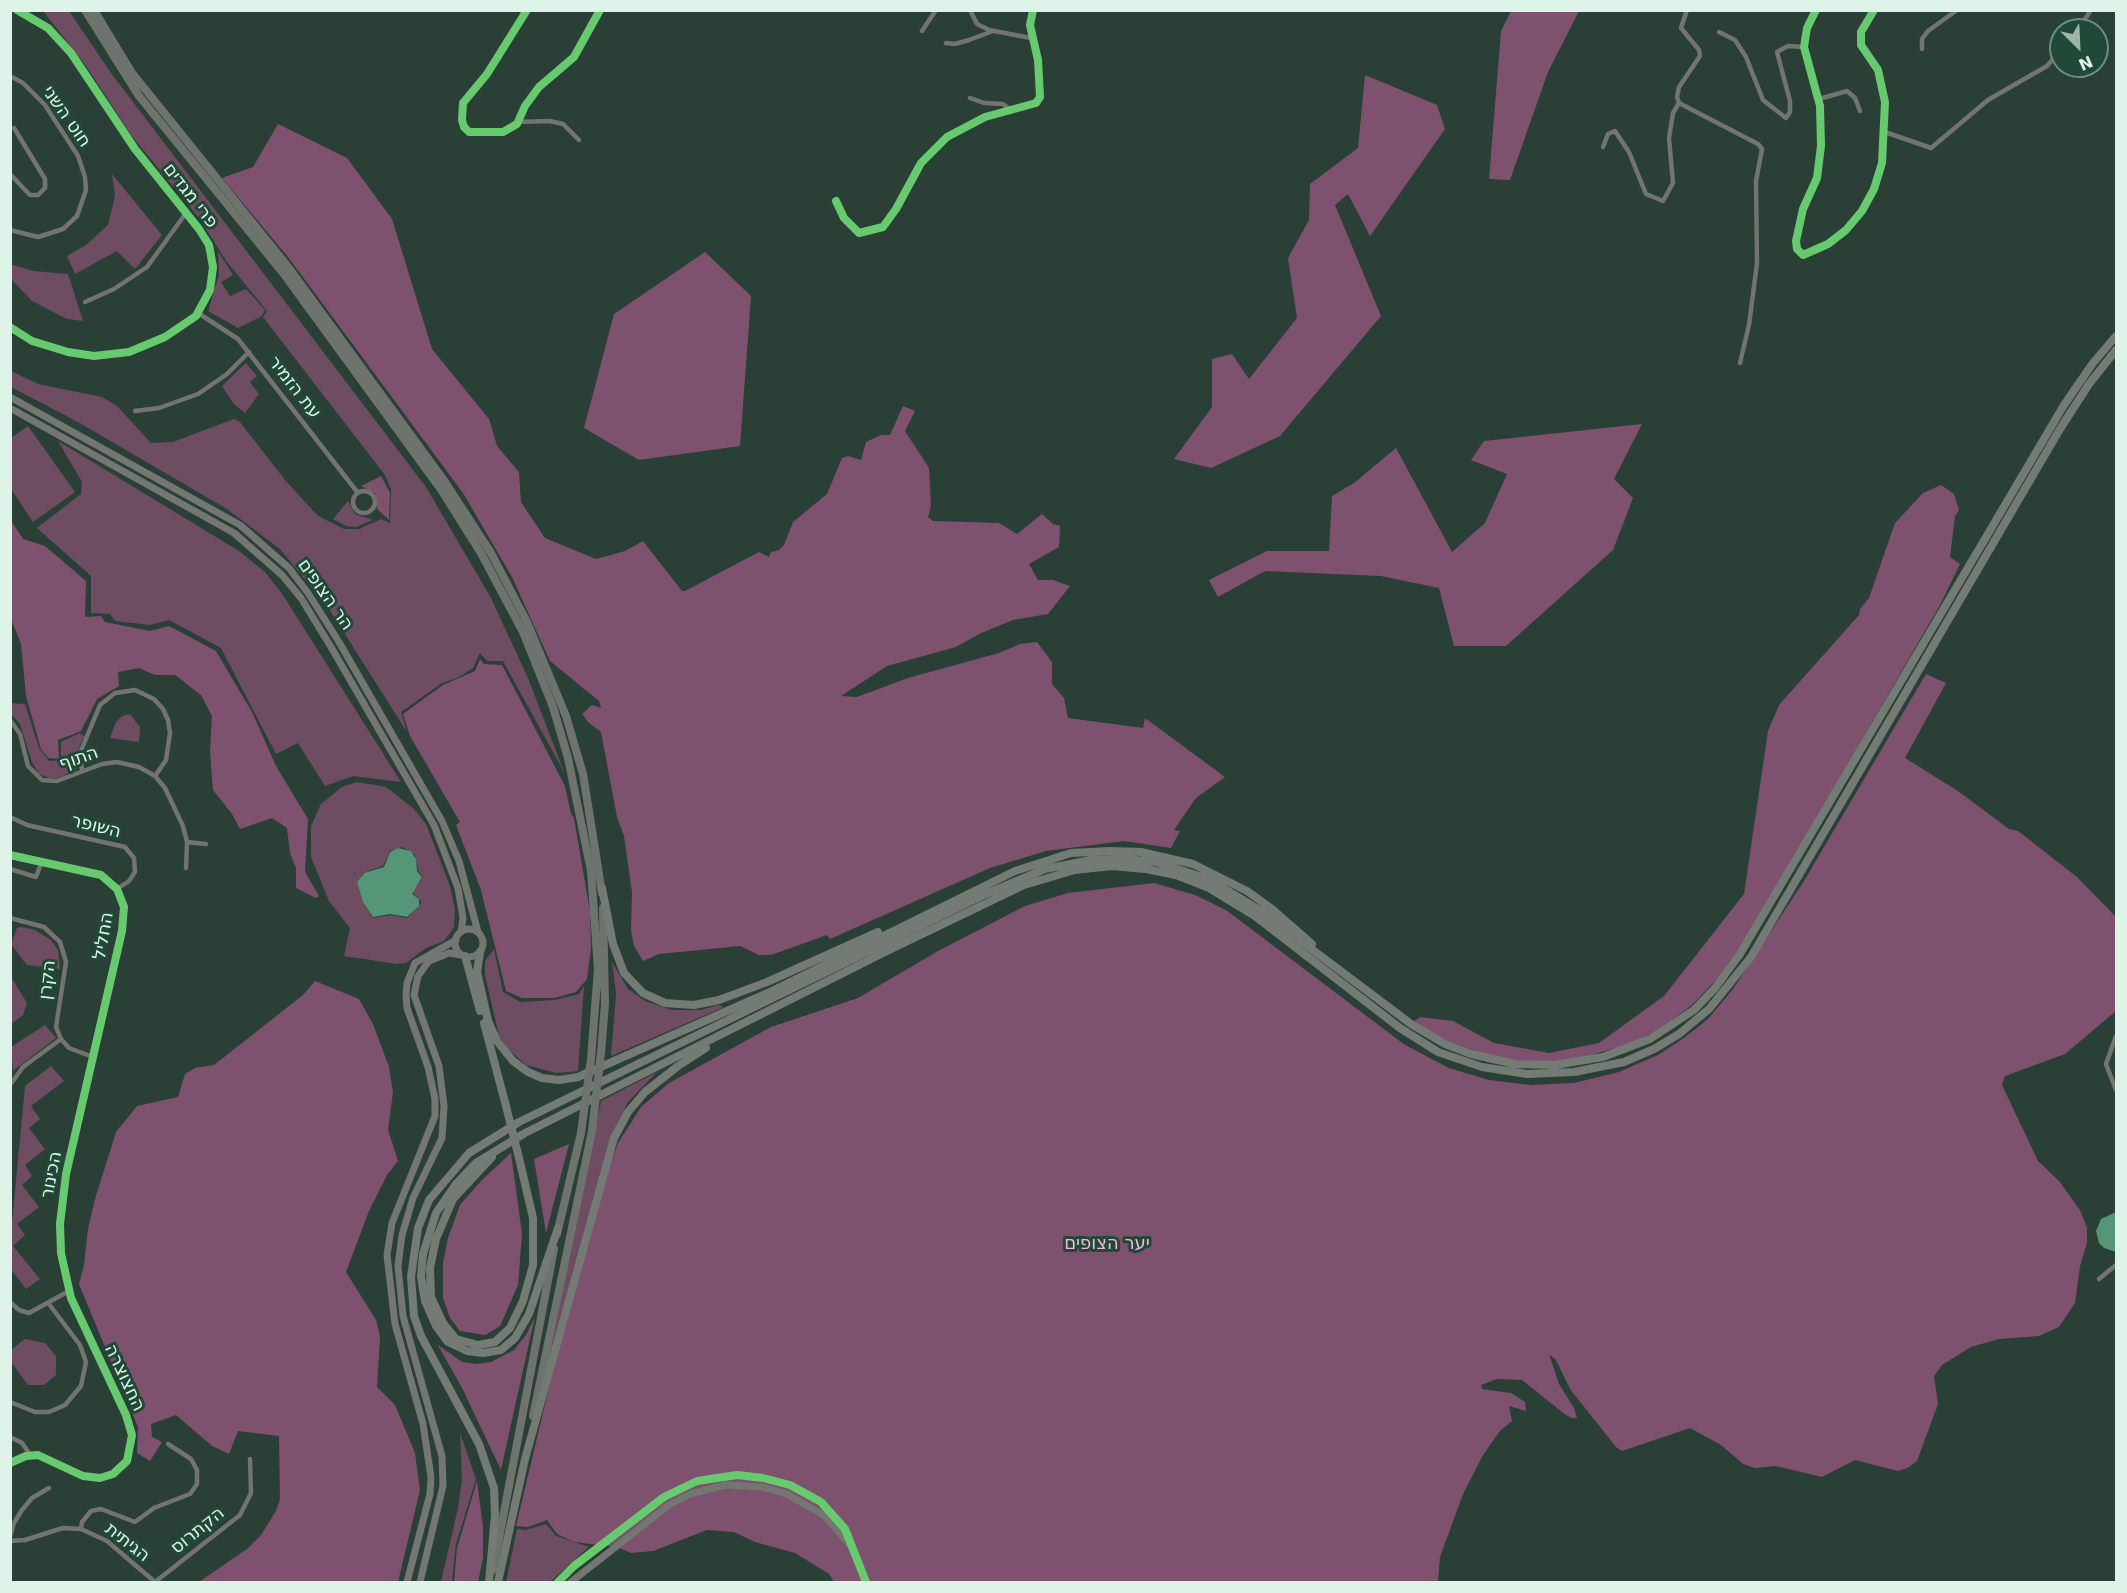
<!DOCTYPE html>
<html>
<head>
<meta charset="utf-8">
<style>
	body { margin:0 }
	#map { position:relative; width:2127px; height:1593px; overflow:hidden; background:#2a4036; font-family:"DejaVu Sans",sans-serif }
	canvas { display:block }
	.frame { position:absolute; inset:0; border:12px solid #def4e8; pointer-events:none }
	.north { position:absolute; left:2049px; top:18px; width:60px; height:60px; box-sizing:border-box; background:#214937; border:2px solid #6d8d7e; border-radius:50%; rotate:156deg; font-size:16px; font-weight:700; line-height:24px; text-align:center; color:#def4e8 }
	.north::after { content:''; display:block; margin:auto; width:21px; height:27px; background:#9fb5aa; clip-path:polygon(50% 0,100% 100%,50% 72%,0 100%) }
</style>
</head>
<body>
<div id="map">
<canvas width="2127" height="1593"></canvas>
<div class="frame"></div>
<div class="north">N</div>
</div>
<script>
const g = document.querySelector('canvas').getContext('2d');
g.lineJoin = 'round';
function paint(path, color) { g.fillStyle = color; g.fill(path, 'evenodd'); }
const shape = rows => new Path2D(rows.map(r => 'M' + r).join(''));
function trace(path, color, width, dash) { g.strokeStyle = color; g.lineWidth = width; g.lineCap = dash ? 'butt' : 'round'; g.setLineDash(dash || []); g.stroke(path); }
function write(font, color, halo, rows, align = 'center') {
  g.font = font + ' "DejaVu Sans","Noto Sans Hebrew",sans-serif'; g.lineWidth = 6; g.setLineDash([]); g.textBaseline = 'middle'; g.strokeStyle = halo; g.fillStyle = color; for (const [text, x, y, turn = 0] of rows) {
    g.save(); g.translate(x, y); g.rotate((+turn || 0) * Math.PI / 180); g.textAlign = isNaN(turn) ? turn : align; if (halo) g.strokeText(text, 0, 0); g.fillText(text, 0, 0); g.restore();
  }
}
paint(shape([
	[43,11,69,11,111,73,426,487,491,598,528,678,564,772,503,661,487,661,480,653,473,668,459,677,442,683,401,712,407,732,329,609,280,549,227,509,76,421,11,387,11,371,38,384,102,397,117,406,151,443,173,442,234,419,240,422,285,480,318,516,344,529,359,529,381,519,390,523,391,489,385,475,263,317,267,311,227,262,199,218,131,135,86,66],
	[112,174,162,235,135,269,117,251,75,274,67,256,86,245,108,225,115,196],
	[218,251,233,275,221,282,230,296,246,289,265,310,262,316,238,328,208,311,219,275],
	[10,264,33,271,68,274,83,321,67,319,32,301,11,279],
	[246,363,257,376,250,382,259,394,245,413,234,404,222,386],
	[28,426,75,492,33,522,11,489,11,438],
	[58,441,239,551,265,572,283,595,401,782,353,776,325,786,298,743,276,754,221,648,169,620,150,625,115,621,110,614,91,613,91,576,37,528,81,494,82,482],
	[348,501,355,514,373,520,356,527,346,526,333,519],
	[10,703,25,704,39,748,49,761,61,760,61,742,80,733,84,736,77,752,76,770,58,778,49,778,39,774,32,762,20,724,11,714],
	[130,714,140,727,139,742,110,738,116,722,122,716],
	[357,782,386,787,413,808,426,824,450,886,455,909,454,927,444,941,426,948,406,963,397,964,344,956,350,928,329,901,311,857,311,826,321,804,342,787],
	[403,847,415,855,418,870,423,877,412,892,421,901,419,906,407,918,390,915,373,918,363,902,357,882,363,873,383,866,390,851],
	[21,927,35,930,51,940,58,950,60,969,27,965,11,944,17,928],
	[494,949,503,992,520,1002,555,1000,579,994,584,986,578,1071,556,1073,526,1065,508,1049,499,1036,485,975,485,961],
	[612,962,628,989,645,1001,672,1010,701,1010,718,1005,724,1007,611,1056,616,994],
	[11,977,27,1003,23,1015,11,1024],
	[45,1025,56,1038,13,1071,11,1047],
	[51,1066,64,1081,31,1106,40,1119,29,1128,45,1149,25,1165,32,1176,22,1185,39,1207,17,1224,25,1235,13,1246,40,1279,26,1289,10,1268,11,1233,25,1086],
	[657,1072,628,1102,611,1137,549,1358,601,1101],
	[25,1339,45,1343,56,1356,56,1375,44,1385,28,1385,11,1362,11,1350],
	[460,1433,476,1479,456,1544,452,1582,441,1582,458,1508,462,1480],
	[546,1524,556,1536,589,1547,550,1582,506,1582,517,1529,526,1530]
]), '#6e4c61');
paint(shape([
	[1511,11,1579,11,1548,72,1510,180,1489,179,1501,31],
	[1365,75,1437,105,1445,129,1370,236,1348,194,1335,205,1381,316,1280,436,1211,468,1174,459,1212,407,1212,359,1232,354,1249,379,1297,318,1288,258,1309,220,1310,184,1358,148],
	[278,124,347,158,392,219,432,349,489,419,497,446,519,472,521,502,545,538,596,559,625,551,643,541,682,591,685,591,759,552,769,557,771,552,779,550,784,545,793,522,827,494,842,458,848,456,861,460,866,442,881,435,890,435,903,406,915,411,905,431,929,468,931,506,928,517,933,521,999,523,1017,534,1042,514,1053,524,1060,526,1059,547,1029,564,1038,580,1053,580,1070,586,1048,614,1013,620,979,634,956,647,887,666,841,696,857,697,908,678,999,653,1020,644,1037,642,1052,662,1052,684,1064,698,1068,718,1143,728,1145,718,1225,777,1196,798,1174,830,1180,831,1171,848,1124,841,1046,851,990,868,830,939,827,935,771,955,759,955,740,946,659,954,643,961,634,946,631,931,632,892,624,836,617,817,601,732,588,722,582,714,592,705,601,708,599,701,550,661,512,577,463,493,288,257,222,178,253,167],
	[705,252,751,296,740,446,639,460,584,428,614,314],
	[1642,424,1614,479,1633,498,1613,550,1506,646,1454,646,1439,588,1381,576,1265,571,1218,597,1209,580,1267,551,1329,551,1332,496,1354,483,1396,448,1452,552,1485,523,1507,474,1471,460,1484,441],
	[381,476,390,493,389,520,377,509,375,493,361,486],
	[1941,485,1954,494,1959,510,1955,516,1950,557,1960,564,1940,605,1747,938,1717,979,1692,1005,1660,1029,1633,1043,1570,1061,1521,1061,1486,1055,1432,1035,1414,1021,1420,1017,1453,1021,1494,1043,1549,1053,1599,1043,1664,996,1744,894,1768,731,1779,705,1859,615,1860,609,1869,598,1895,523,1923,493],
	[10,519,23,539,45,546,86,581,85,617,101,616,105,622,150,631,169,626,216,651,252,712,276,766,308,819,305,872,319,896,316,898,296,888,296,868,290,853,287,828,272,818,240,829,232,814,213,790,210,751,212,716,201,695,175,675,155,675,139,668,118,672,119,686,97,699,81,731,58,740,59,759,48,758,41,749,26,696,21,644,11,619],
	[480,659,484,664,502,665,565,786,571,814,574,818,590,912,591,947,587,979,576,992,554,998,522,998,506,991,481,890,456,825,460,822,410,736,403,714,443,685,475,671],
	[1926,674,1946,683,1905,758,1958,791,2009,829,2018,831,2077,877,2116,917,2116,1011,2065,1054,2005,1076,2002,1085,2038,1161,2059,1181,2080,1210,2087,1228,2087,1243,2080,1266,2075,1303,2059,1327,2039,1336,1999,1339,1971,1347,1942,1365,1934,1376,1938,1404,1917,1461,1907,1468,1898,1471,1855,1460,1822,1477,1776,1466,1755,1468,1743,1464,1721,1445,1690,1428,1622,1451,1616,1447,1570,1389,1556,1360,1549,1354,1559,1384,1574,1408,1577,1418,1571,1418,1562,1412,1522,1380,1497,1379,1481,1385,1482,1389,1511,1393,1525,1402,1526,1411,1509,1406,1512,1421,1500,1431,1483,1455,1463,1494,1440,1557,1438,1582,834,1582,829,1574,795,1553,755,1542,734,1532,707,1530,653,1551,631,1553,617,1547,574,1542,557,1534,547,1520,528,1527,516,1526,552,1375,605,1179,618,1143,641,1107,669,1083,771,1027,858,998,938,951,1025,906,1068,893,1154,883,1195,895,1226,910,1405,1045,1449,1068,1489,1080,1530,1085,1574,1083,1619,1072,1658,1055,1684,1038,1708,1019,1733,989,1804,881],
	[315,981,359,999,373,1024,389,1067,393,1092,388,1130,398,1161,387,1175,369,1211,346,1272,376,1320,380,1336,377,1387,395,1405,415,1453,420,1490,398,1582,199,1582,247,1549,261,1535,276,1511,280,1499,279,1436,238,1431,229,1454,212,1446,176,1415,151,1424,152,1437,162,1442,150,1461,137,1453,138,1427,79,1284,84,1265,88,1229,95,1199,116,1132,137,1106,178,1097,185,1074,195,1068,214,1065,303,995],
	[569,1144,546,1233,534,1159],
	[511,1153,522,1234,518,1285,500,1326,485,1335,460,1331,450,1318,443,1298,443,1263,448,1238,460,1205,482,1180],
	[535,1317,527,1352,501,1470,462,1388,438,1345,462,1362,477,1364,491,1362,514,1350,526,1335],
	[477,1481,483,1527,483,1558,478,1582,454,1582,457,1548]
]), '#7e516e');
paint(shape([
	[398,848,411,851,416,859,417,871,422,877,412,894,419,899,419,906,407,917,390,914,373,917,363,902,357,882,364,873,384,867,390,852],
	[2116,1212,2116,1252,2104,1248,2099,1243,2096,1231,2101,1219]
]), '#559678');
trace(shape([
	[527,10,487,74,463,103,462,120,464,127,469,132,503,132,517,124,525,106,539,87,574,57,600,10],
	[970,10,977,24,989,30,1031,38],
	[1687,10,1681,28,1699,50,1700,56,1679,87,1677,97,1679,103,1758,144,1762,149,1756,181,1757,263,1749,325,1740,363],
	[1816,10,1807,28,1804,47,1820,106,1821,146,1817,178,1803,209,1796,241,1797,249,1803,255,1828,244,1846,230,1862,211,1874,189,1882,163,1885,102,1878,70,1861,45,1861,32,1874,10],
	[2078,30,2091,10],
	[922,31,936,10],
	[1719,32,1735,40,1746,57,1763,100,1786,118,1790,112,1790,101,1777,52,1788,46,1804,47],
	[946,43,955,44,969,40,993,31],
	[1922,49,1922,39,1928,31,1957,10],
	[10,76,23,83,45,105,78,156,85,177,86,190,77,216,63,229,38,237,10,230],
	[970,98,984,103,1003,104,1012,111],
	[1819,99,1847,91,1855,98,1860,111],
	[518,122,550,121,563,124,579,140],
	[1885,132,1931,148,1988,100,2047,66,2061,50],
	[1603,147,1608,134,1615,131,1629,152,1646,194,1663,201,1673,183,1669,138,1673,113,1679,103],
	[10,174,30,195,38,195,45,188,45,179,14,128],
	[836,201,844,218,859,233,883,227,896,209,921,163,947,137,985,117,1036,103,1040,97,1038,60,1030,25,1033,10],
	[85,302,114,289,147,267,186,213],
	[198,313,238,339,358,493],
	[10,327,32,341,68,352,94,356,129,352,165,337,196,316,210,290,213,267,209,245,199,229,135,149,71,53,48,28,17,10],
	[135,411,159,408,198,394,227,374,249,352],
	'353 502a11 11 0 1 1 22 0a11 11 0 1 1-22 0Z',
	[10,720,20,734,28,766,42,780,57,781,102,764,117,762,139,767,155,776,165,788,183,826,187,842,186,868],
	[82,770,80,753,100,705,115,693,135,690,154,699,163,709,168,720,170,733,166,760,155,776],
	[10,817,27,825,125,847,134,858,135,872,129,881,117,889],
	[187,842,206,844],
	[10,869,36,877,42,861],
	[10,918,44,927,60,942,66,962,56,1027,61,1039,69,1048,93,1057],
	[2116,1036,2106,1064,2116,1090],
	[10,1085,23,1067,61,1039],
	[2099,1279,2116,1265],
	[10,1302,19,1310,29,1313,69,1291],
	[10,1402,35,1412,49,1412,65,1405,81,1386,86,1362,80,1345,49,1304],
	[10,1437,22,1443,31,1456],
	[81,1529,82,1522,91,1511,101,1509,135,1522,154,1508,190,1494,197,1484,197,1470,191,1459,168,1444],
	[10,1537,14,1523,22,1510,32,1498,49,1488],
	[10,1541,25,1540,63,1528,81,1529,107,1541,155,1582],
	[155,1582,240,1515,251,1493,250,1459]
]), '#73746f', 4.5);
trace(shape([
	[10,397,240,525,289,568,308,593,339,642,442,821,459,861,478,932],
	[10,408,234,533,282,575,301,598,331,647,434,825,458,888,463,918,461,932],
	[10,855,101,875,117,889,124,907,122,931,66,1174,60,1224,61,1253,71,1298,126,1415,132,1435,127,1461,113,1474,100,1478,83,1476,38,1455,26,1456,10,1463],
	'455 943a14 14 0 1 1 28 0a14 14 0 1 1-28 0Z',
	[407,1582,430,1494,431,1477,423,1424,395,1324,387,1255,392,1223,435,1116,435,1099,428,1067,407,1008,406,995,407,983,415,963,456,940],
	[420,1582,443,1486,442,1456,403,1316,398,1266,402,1235,413,1198,442,1138,444,1106,439,1066,414,995,418,976,429,961,449,953,461,955],
	[558,1582,574,1566,664,1497,697,1481,737,1475,763,1478,790,1485,821,1502,845,1529,866,1582],
	[571,1582,669,1505,690,1494,725,1485,762,1487,787,1494,825,1516,849,1544]
]), '#737671', 7);
trace(shape([
	[85,10,139,96,283,273,442,491,481,553,523,632,553,707,568,758,591,871,598,969,591,1059],
	[94,10,132,73,289,268,443,479,491,553,527,622,566,716,583,774,602,893],
	[601,1053,605,1004,603,908],
	[557,1234,581,1133],
	[533,1416,592,1131],
	[493,1570,554,1249]
]), '#6e746d', 8);
trace(shape([
	[602,888,613,944,624,973,643,993,665,1003,694,1005,719,1000,767,982,878,932],
	[480,952,477,972,488,1021,497,1041,513,1061,528,1072,542,1078,559,1080,578,1077,770,992,1015,871,1071,853,1110,851,1141,852,1193,864,1247,891,1272,909,1312,944],
	[465,956,480,1011],
	[484,1023,506,1106],
	[492,1157,453,1199,436,1239,430,1268,431,1297,443,1323,456,1339,478,1345,495,1342,510,1328,523,1301,533,1265,533,1218,519,1158],
	[558,1228,529,1314,515,1338,501,1350,483,1353,467,1351,448,1342,436,1326,425,1301,421,1276,423,1254,436,1213,456,1184,476,1163,525,1133,885,952,1024,885,1075,870,1112,866,1146,869,1176,875,1209,888,1255,916,1400,1028,1438,1052,1482,1067,1527,1074,1574,1072,1624,1062,1654,1049,1679,1034,1709,1009,1751,957,2060,429,2089,384,2116,350],
	[489,1582,495,1515,494,1488,479,1444,421,1336,414,1316,411,1277,418,1228,429,1200,469,1153,519,1122,986,894,1045,869,1091,860,1124,859,1156,862,1208,879,1261,911,1411,1024,1445,1044,1471,1054,1515,1064,1555,1065,1603,1057,1650,1039,1694,1010,1715,988,1740,954,2064,405,2093,363,2116,336],
	[498,1582,525,1459,614,1138,628,1112,645,1092,678,1066,706,1048]
]), '#747b74', 8);
trace(shape([
	[592,1131,601,1053],
	[581,1133,591,1059]
]), '#6e746d', 8);
trace(shape([
	[506,1106,519,1158]
]), '#747b74', 8);
trace(shape([
	[527,10,487,74,463,103,462,120,464,127,469,132,503,132,517,124,525,106,539,87,574,57,600,10],
	[1816,10,1807,28,1804,47,1820,106,1821,146,1817,178,1803,209,1796,241,1797,249,1803,255,1828,244,1846,230,1862,211,1874,189,1882,163,1885,102,1878,70,1861,45,1861,32,1874,10],
	[836,201,844,218,859,233,883,227,896,209,921,163,947,137,985,117,1036,103,1040,97,1038,60,1030,25,1033,10],
	[10,327,32,341,68,352,94,356,129,352,165,337,196,316,210,290,213,267,209,245,199,229,135,149,71,53,48,28,17,10],
	[10,855,101,875,117,889,124,907,122,931,66,1174,60,1224,61,1253,71,1298,126,1415,132,1435,127,1461,113,1474,100,1478,83,1476,38,1455,26,1456,10,1463],
	[558,1582,574,1566,664,1497,697,1481,737,1475,763,1478,790,1485,821,1502,845,1529,866,1582]
]), '#67ca6e', 8);
write('18px', '#def4e8', '#214937', [
	["חוט השני",66,117,55],
	["פרי מגדים",190,196,52],
	["עת הזמיר",294,388,52],
	["הר הצופים",325,595,55],
	["התוף",79,759,-19],
	["השופר",96,827,14],
	["החליל",104,936,-80],
	["הקרן",48,980,-83],
	["הכינור",52,1175,-79],
	["החצוצרה",124,1378,65],
	["הקתרוס",198,1531,-39],
	["הגיתית",127,1543,38]
]);
write('18px', '#f8b4dd', '#214937', [
	["יער הצופים",1107,1244]
]);
</script>
</body>
</html>
